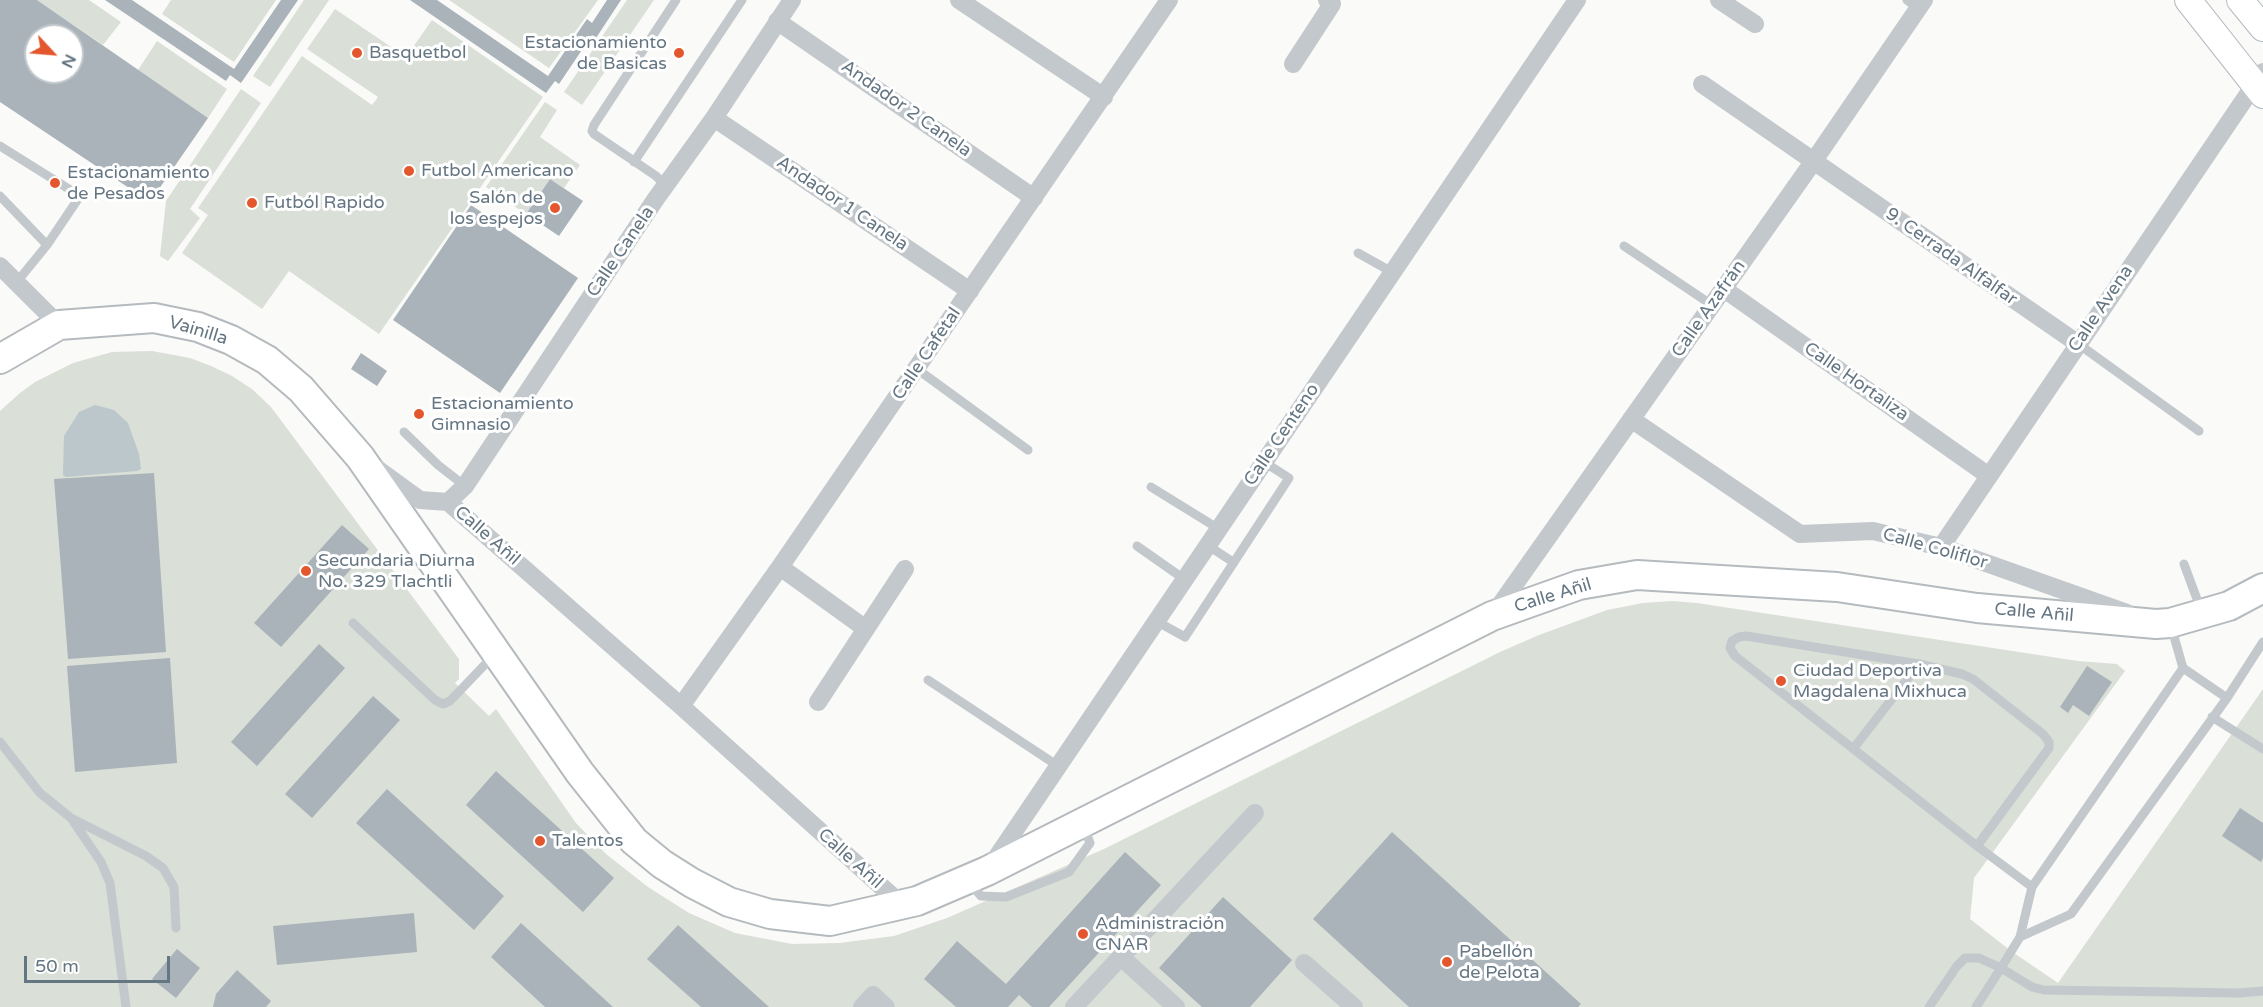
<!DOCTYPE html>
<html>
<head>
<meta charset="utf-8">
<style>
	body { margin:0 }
	#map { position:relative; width:2263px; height:1007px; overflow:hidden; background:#fafaf8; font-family:"Varela Round",sans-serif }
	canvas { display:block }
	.north { position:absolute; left:24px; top:24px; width:60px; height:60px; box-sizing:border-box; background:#fff; border:2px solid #c1c8cd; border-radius:50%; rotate:116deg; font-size:16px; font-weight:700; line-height:24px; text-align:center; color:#657683 }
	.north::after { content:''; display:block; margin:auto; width:21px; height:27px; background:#e4572e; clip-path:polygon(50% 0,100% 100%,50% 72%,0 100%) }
	.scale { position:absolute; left:24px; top:956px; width:146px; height:27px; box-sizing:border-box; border:3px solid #657683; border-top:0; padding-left:8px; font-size:18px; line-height:21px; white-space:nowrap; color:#657683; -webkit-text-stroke:4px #fff; paint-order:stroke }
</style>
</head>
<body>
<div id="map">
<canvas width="2263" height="1007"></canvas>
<div class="north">N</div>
<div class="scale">50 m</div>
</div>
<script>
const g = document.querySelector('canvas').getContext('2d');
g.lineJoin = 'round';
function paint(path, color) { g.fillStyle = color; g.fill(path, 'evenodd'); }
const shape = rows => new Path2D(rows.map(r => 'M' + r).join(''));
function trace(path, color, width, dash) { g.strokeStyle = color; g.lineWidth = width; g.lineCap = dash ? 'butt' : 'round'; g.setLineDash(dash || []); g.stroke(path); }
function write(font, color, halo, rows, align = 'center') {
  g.font = font + ' "Varela Round",sans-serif'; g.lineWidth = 6; g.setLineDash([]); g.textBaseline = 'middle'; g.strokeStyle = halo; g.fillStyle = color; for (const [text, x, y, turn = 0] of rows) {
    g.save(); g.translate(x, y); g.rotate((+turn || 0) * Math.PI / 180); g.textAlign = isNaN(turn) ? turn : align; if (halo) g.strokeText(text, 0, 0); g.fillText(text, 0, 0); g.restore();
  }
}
paint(shape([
	[37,0,89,0,121,22,103,45],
	[171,0,276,0,234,62,162,14],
	[304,0,329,0,270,87,253,76],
	[449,0,598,0,549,68],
	[627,0,654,0,582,105,564,92],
	[335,9,406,57,432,20,543,97,379,334,289,271,262,309,182,253,208,215,198,208,302,56,372,105,378,97,307,49],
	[157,41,227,89,208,118,138,70],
	[241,89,261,103,190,209,200,218,168,261,160,256,166,201],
	[545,102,557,110,540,137,580,165,564,188,550,179,526,214,486,187],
	[152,351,190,358,211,366,232,376,252,389,271,407,459,659,459,679,455,683,489,716,496,709,576,823,606,854,648,887,689,913,735,933,792,944,839,943,894,936,947,918,1104,849,1500,652,1539,635,1607,610,1643,603,1672,601,1697,603,2078,661,2117,664,2125,671,1974,878,1970,919,2011,951,2058,983,2263,689,2263,1007,0,1007,0,411,20,393,35,382,73,363,112,352]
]), '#dadfd7');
paint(shape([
	[95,405,114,410,128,423,139,454,141,469,137,471,66,477,63,475,64,436,79,412]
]), '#bbc7cb');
paint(shape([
	[0,0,37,0,208,118,150,202,0,102],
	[36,36,72,36,72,72,36,72],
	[105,0,132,0,234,69,281,0,298,0,241,83,230,75,226,81],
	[410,0,437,0,548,76,587,19,592,23,607,0,621,0,596,38,592,35,559,84,555,81,546,93],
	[550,179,583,201,559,236,526,214],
	[471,205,578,278,500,393,393,320],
	[361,353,387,371,377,386,351,369],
	[154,473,166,652,68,659,54,479],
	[342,525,369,549,281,647,254,623],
	[319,644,345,668,257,766,231,742],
	[170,658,177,763,75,772,67,666],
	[2087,666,2112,682,2089,716,2073,705,2068,713,2060,707],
	[373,696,400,720,312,818,285,794],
	[496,771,614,878,583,912,466,805],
	[387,789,504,896,474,930,356,823],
	[2240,808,2263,823,2263,858,2261,862,2222,836],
	[1392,832,1581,1004,1578,1007,1409,1007,1313,919],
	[1125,852,1161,885,1049,1007,1032,1007,1019,995,1008,1007,956,1007,924,979,957,941,1006,984],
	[1223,897,1292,960,1250,1007,1202,1007,1159,968],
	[414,913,417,952,277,965,273,926],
	[521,923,613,1007,545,1007,491,957],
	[678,925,769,1007,701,1007,647,959],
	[177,949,200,968,176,998,152,979],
	[237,970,271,1001,266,1007,213,1007,216,994]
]), '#aab3b9');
const secondary = shape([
	[2188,0,2263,95],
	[2240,0,2263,28]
]);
const primary = shape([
	[0,359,59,325,154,318,198,327,231,340,267,360,301,389,360,457,580,773,634,841,662,864,692,883,729,902,770,914,830,921,917,901,987,871,1492,616,1579,585,1637,575,1837,587,1977,608,2156,624,2170,623,2229,606,2263,588]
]);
trace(secondary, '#b3babf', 28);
trace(primary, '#b5babe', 32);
trace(shape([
	[1907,0,1918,8],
	[0,146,80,196,47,245,16,283],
	[634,162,742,0],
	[666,186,656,176,594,134,592,131,594,125,676,0],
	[0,196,47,245],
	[1624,246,1712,305],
	[1358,253,1392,272],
	[2077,343,2199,431],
	[917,369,1028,450],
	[404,432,438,465,465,486],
	[1151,487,1219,529],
	[1207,545,1233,562],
	[1137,546,1184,579],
	[2184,564,2201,610],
	[1156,621,1185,637,1289,478,1264,462],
	[353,623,435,700,443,704,450,701,495,654],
	[2171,626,2183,668,2227,698],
	[2183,668,2032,887,2020,937,2071,914,2227,698,2263,642],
	[928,680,1058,766],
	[2212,717,2263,749],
	[0,742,40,793,71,818,101,862,110,883,126,1007],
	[1853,749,1919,664],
	[73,819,146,856,163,868,174,887,176,928],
	[1977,846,2049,748,2049,742,2043,734,1973,679,1962,674,1919,664,1746,636,1739,637,1732,641,1730,648,1735,656,1977,846,2032,887],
	[969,882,981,896,1006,897,1069,872,1090,843,1083,825],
	[1929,1007,1957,966,1965,958,1979,958,2001,968,2020,937],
	[1976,1007,2001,968,2032,987,2044,990,2239,993,2263,991]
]), '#c3c8cc', 9);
trace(shape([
	[959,0,1104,97],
	[1719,0,1755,24],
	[777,21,1034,198],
	[1293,64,1332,4,1327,0],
	[1702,84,2077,343],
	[714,118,970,291],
	[0,266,59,325],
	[1724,289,1989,476],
	[1631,419,1800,534,1873,531,1941,547,2127,613],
	[376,468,420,500,448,502,681,706,902,905],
	[448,502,465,486,655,200,714,118,792,0],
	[1941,547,2263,72],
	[780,567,866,629],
	[1493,615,1813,162,1924,0],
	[818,702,905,569],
	[681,706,780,567,1169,0],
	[990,867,1577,0],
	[1121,957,1176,1007],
	[1304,963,1354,1007],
	[862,1007,873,995,886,1007],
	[1074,1007,1255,813]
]), '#c3c8cc', 18);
trace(secondary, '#fff', 26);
trace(primary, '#fff', 28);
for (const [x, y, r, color] of [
	[357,53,6,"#e4572e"],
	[679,53,6,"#e4572e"],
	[409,171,6,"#e4572e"],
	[55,183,6,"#e4572e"],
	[252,203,6,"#e4572e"],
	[555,208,6,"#e4572e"],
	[419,414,6,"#e4572e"],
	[306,571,6,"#e4572e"],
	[1781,681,6,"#e4572e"],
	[540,841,6,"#e4572e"],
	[1083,934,6,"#e4572e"],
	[1447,962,6,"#e4572e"]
]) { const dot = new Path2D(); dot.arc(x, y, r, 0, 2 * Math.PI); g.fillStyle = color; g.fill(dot); trace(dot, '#fff', 2); }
write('18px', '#657683', '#fff', [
	["Estacionamiento",667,43,"right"],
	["de Basicas",667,64,"right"],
	["Basquetbol",369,53],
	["Futbol Americano",421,171],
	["Estacionamiento",67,173],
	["de Pesados",67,194],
	["Salón de",543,198,"right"],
	["los espejos",543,219,"right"],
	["Futból Rapido",264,203],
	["Estacionamiento",431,404],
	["Gimnasio",431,425],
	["Secundaria Diurna",318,561],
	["No. 329 Tlachtli",318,582],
	["Ciudad Deportiva",1793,671],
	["Magdalena Mixhuca",1793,692],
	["Talentos",552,841],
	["Administración",1095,924],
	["CNAR",1095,945],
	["Pabellón",1459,952],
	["de Pelota",1459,973]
], 'left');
write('18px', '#657683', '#fff', [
	["Andador 2 Canela",906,109,35],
	["Andador 1 Canela",842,204,34],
	["Calle Canela",621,252,-56],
	["9. Cerrada Alfalfar",1951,257,35],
	["Calle Azafrán",1709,309,-55],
	["Calle Avena",2101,309,-56],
	["Vainilla",198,331,17],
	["Calle Cafetal",927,354,-56],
	["Calle Hortaliza",1856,382,35],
	["Calle Centeno",1282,435,-56],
	["Calle Añil",487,536,41],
	["Calle Coliflor",1935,549,16],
	["Calle Añil",1553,596,-17],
	["Calle Añil",2034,613,5],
	["Calle Añil",850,859,42]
]);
</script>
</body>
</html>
